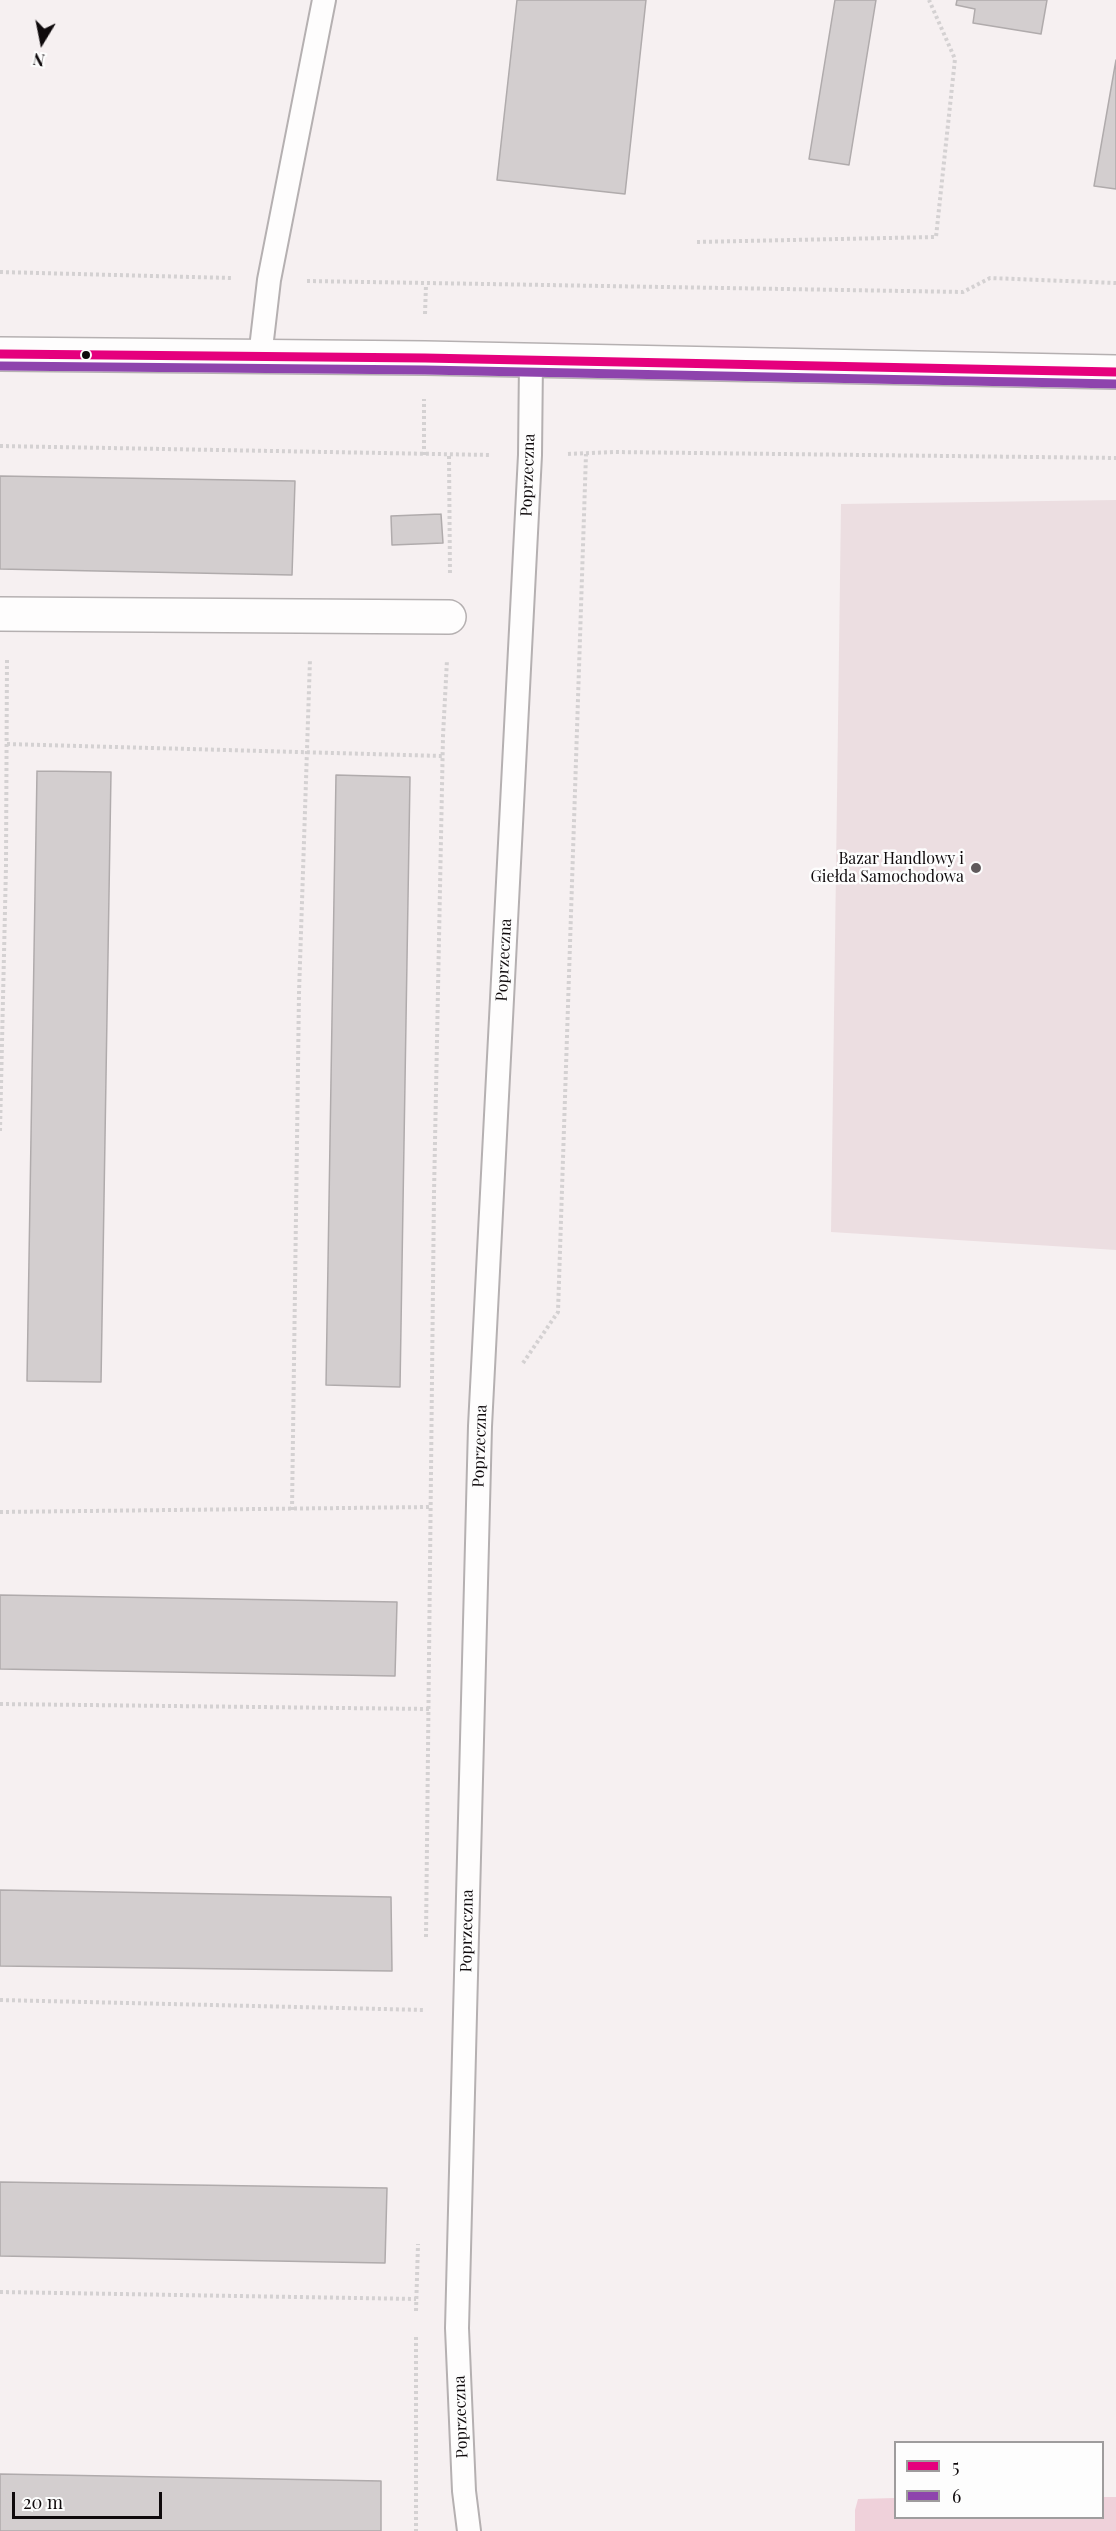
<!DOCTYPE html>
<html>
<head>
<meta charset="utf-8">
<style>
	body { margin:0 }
	#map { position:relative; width:1116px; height:2531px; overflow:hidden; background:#f6f0f1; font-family:"Playfair Display",serif }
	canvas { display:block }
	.legend { position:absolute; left:894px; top:2441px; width:210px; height:78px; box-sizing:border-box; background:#fdfdfd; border:2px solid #9e9c9d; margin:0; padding:8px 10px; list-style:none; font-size:18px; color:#0f0a0c }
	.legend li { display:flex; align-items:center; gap:12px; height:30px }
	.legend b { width:30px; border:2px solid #9e9c9d }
	.north { position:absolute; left:12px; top:12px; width:60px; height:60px; -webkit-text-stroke:4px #fdfdfd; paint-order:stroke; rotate:190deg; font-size:16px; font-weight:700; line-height:24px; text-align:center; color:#0f0a0c }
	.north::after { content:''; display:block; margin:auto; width:21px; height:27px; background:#0f0a0c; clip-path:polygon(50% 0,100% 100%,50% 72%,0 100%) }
	.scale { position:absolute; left:12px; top:2492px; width:150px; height:27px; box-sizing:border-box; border:3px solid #0f0a0c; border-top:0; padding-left:8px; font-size:18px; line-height:21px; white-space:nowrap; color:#0f0a0c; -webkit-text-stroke:4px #fdfdfd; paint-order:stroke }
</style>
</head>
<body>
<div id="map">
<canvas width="1116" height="2531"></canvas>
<ul class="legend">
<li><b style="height:8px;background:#e5007d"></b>5</li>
<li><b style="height:8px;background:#8e44ad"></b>6</li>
</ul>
<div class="north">N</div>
<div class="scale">20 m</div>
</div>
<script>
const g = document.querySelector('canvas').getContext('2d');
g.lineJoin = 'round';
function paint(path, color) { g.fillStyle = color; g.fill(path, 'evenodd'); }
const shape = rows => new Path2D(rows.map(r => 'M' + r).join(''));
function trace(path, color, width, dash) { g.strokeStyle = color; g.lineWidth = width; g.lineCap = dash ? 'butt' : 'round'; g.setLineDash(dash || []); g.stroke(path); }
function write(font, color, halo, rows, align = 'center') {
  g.font = font + ' "Playfair Display",serif'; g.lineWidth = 5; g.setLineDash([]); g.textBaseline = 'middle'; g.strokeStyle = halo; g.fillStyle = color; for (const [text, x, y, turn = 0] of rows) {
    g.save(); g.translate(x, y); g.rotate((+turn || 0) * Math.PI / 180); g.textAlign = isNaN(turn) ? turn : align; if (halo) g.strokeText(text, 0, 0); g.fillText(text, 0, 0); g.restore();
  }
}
paint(shape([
	[1116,500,1116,1250,831,1232,841,504]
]), '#ecdee1');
paint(shape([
	[1103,2497,1116,2497,1116,2531,855,2531,855,2510,858,2499,895,2498,896,2518,1102,2518]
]), '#efd1da');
const building = shape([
	[517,0,646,0,625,194,497,180,517,0],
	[835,0,876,0,849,165,809,159,835,0],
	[957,0,1047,0,1041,34,973,23,975,9,956,5,957,0],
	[1116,60,1116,189,1094,186,1116,60],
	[0,476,295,481,292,575,0,569,0,476],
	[441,514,443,543,392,545,391,516,441,514],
	[37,771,111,772,101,1382,27,1381,37,771],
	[336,775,410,777,400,1387,326,1385,336,775],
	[0,1595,397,1602,395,1676,0,1669,0,1595],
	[0,1890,391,1897,392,1971,0,1966,0,1890],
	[0,2182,387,2188,385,2263,0,2256,0,2182],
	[0,2474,381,2481,381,2531,0,2531,0,2474]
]);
paint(building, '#d3cecf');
trace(building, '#b0abac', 1.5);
const lane = shape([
	[260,357,269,280,324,0],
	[469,2531,464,2491,457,2328,480,1426,530,455,531,361]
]);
const street = shape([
	[0,614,449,617]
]);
const secondary = shape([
	[0,354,425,358,1116,372]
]);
trace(lane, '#b5b0b1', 26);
trace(street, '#b5b0b1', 36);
trace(secondary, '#b5b0b1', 36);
trace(shape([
	[697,242,936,237,955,59,929,0],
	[0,272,231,278],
	[307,281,963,292,990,278,1116,283],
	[425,314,426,285],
	[0,446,491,455],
	[568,454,614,452,1116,458],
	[424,455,424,399],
	[449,456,450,575],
	[7,744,443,756],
	[0,1131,6,866,7,657],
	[523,1363,558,1312,586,454],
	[292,1510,299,993,310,659],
	[0,1512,430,1507],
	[0,1704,429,1709],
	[426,1937,434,1193,443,736,447,660],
	[0,2000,425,2010],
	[0,2292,416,2299],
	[416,2311,418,2244],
	[416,2337,416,2531]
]), '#d4d1d2', 4, [3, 3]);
trace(lane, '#fefdfd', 22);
trace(street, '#fefdfd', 33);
trace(secondary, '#fefdfd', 33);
trace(shape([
	[0,354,425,358,1116,372]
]), '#e5007d', 9);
trace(shape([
	[0,366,425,370,1116,384]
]), '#8e44ad', 9);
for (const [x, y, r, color] of [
	[86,355,5,"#0f0a0c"],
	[976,868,6,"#605a5c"]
]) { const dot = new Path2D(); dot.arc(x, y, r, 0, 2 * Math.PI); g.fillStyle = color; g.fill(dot); trace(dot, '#fdfdfd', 2); }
write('16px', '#0f0a0c', '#fdfdfd', [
	["Poprzeczna",528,475,-88],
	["Poprzeczna",504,960,-87],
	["Poprzeczna",480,1446,-88],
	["Poprzeczna",467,1931,-89],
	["Poprzeczna",461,2417,-92]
]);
write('16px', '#0f0a0c', '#fdfdfd', [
	["Bazar Handlowy i",964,859],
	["Giełda Samochodowa",964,877]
], 'right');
</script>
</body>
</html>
